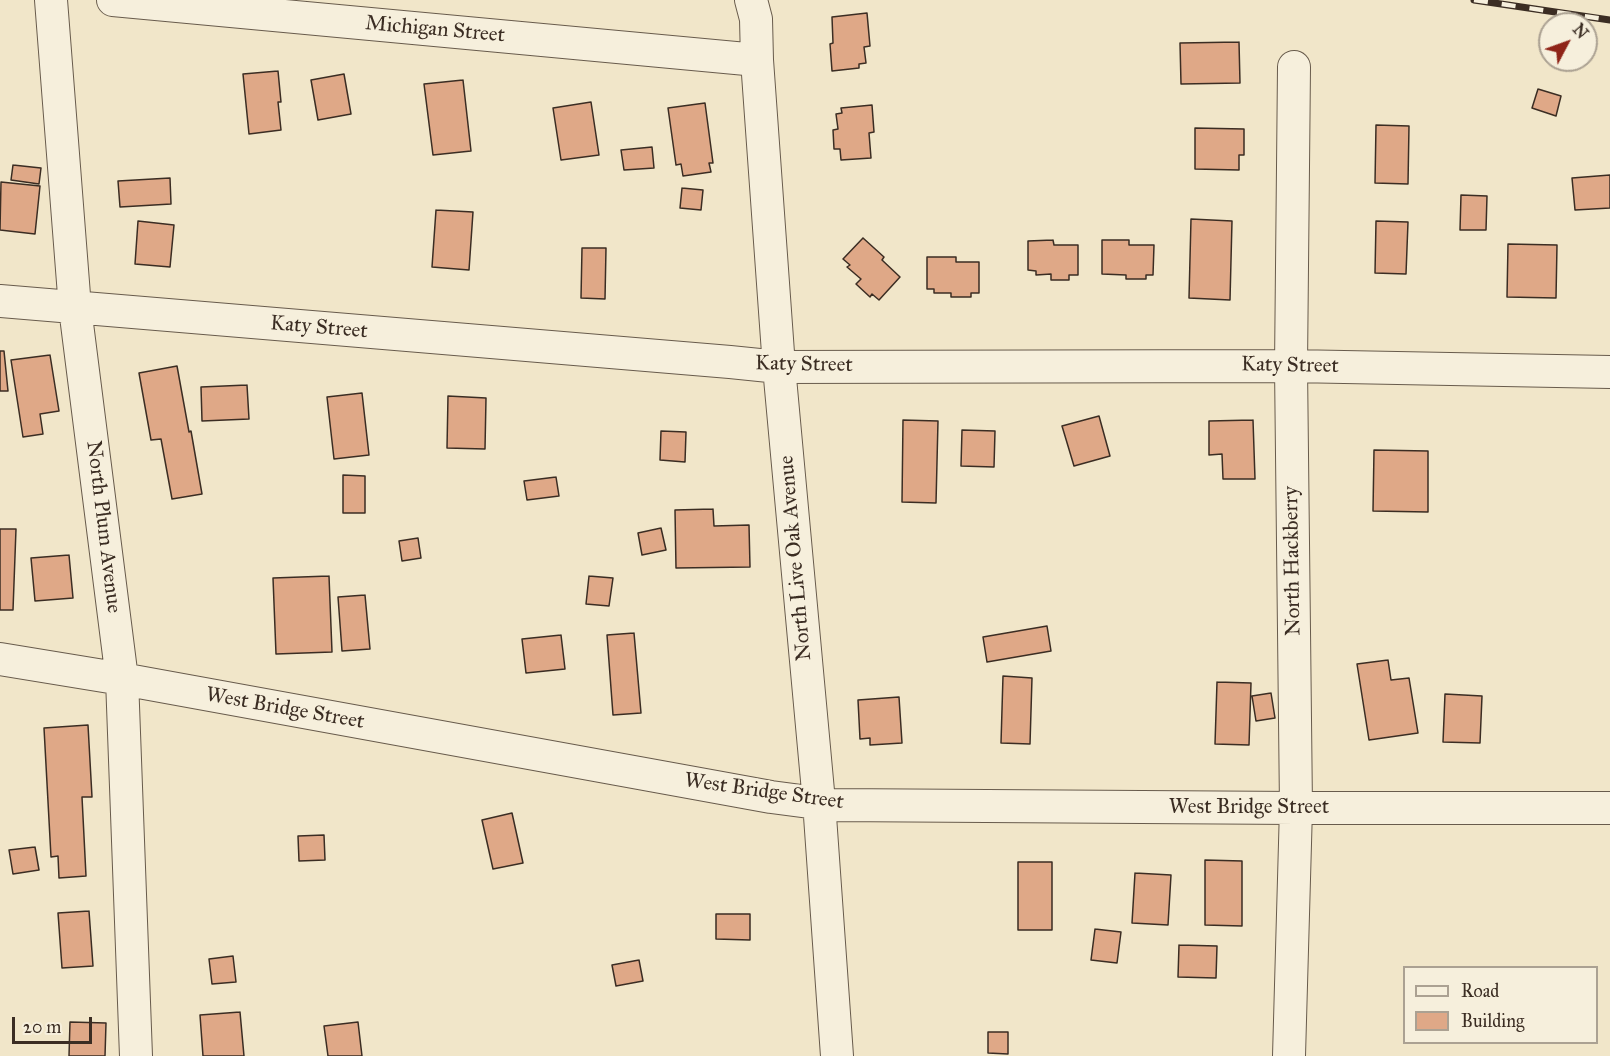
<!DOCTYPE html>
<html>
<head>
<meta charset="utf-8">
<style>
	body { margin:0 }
	#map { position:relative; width:1610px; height:1056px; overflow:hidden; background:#f1e6c9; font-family:"IM FELL Great Primer",serif }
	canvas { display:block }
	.legend { position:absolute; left:1403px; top:966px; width:195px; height:78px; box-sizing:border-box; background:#f6efdc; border:2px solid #aba192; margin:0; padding:8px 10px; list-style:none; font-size:18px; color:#3b2d23 }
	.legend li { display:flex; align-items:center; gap:12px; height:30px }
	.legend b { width:30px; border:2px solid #aba192 }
	.north { position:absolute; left:1538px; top:12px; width:60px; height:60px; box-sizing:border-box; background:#f6efdc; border:2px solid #aba192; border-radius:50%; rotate:49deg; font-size:16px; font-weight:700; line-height:24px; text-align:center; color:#3b2d23 }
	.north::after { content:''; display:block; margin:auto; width:21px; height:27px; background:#8f2418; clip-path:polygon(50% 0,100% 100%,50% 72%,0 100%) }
	.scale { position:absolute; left:12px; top:1017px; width:80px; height:27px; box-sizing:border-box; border:3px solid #3b2d23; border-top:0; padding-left:8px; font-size:18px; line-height:21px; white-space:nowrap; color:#3b2d23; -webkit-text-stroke:4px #f6efdc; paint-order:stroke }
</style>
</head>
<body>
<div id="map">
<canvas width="1610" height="1056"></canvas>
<ul class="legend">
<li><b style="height:8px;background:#f6efdc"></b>Road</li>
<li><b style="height:16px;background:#dfa887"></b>Building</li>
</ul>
<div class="north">N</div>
<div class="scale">20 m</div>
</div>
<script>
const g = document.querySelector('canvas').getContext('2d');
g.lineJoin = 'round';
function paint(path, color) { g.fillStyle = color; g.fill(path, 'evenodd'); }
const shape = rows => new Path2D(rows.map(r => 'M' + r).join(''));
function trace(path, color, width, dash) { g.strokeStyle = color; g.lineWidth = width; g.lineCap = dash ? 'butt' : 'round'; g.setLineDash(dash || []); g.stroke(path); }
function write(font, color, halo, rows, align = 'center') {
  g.font = font + ' "IM FELL Great Primer",serif'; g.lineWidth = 5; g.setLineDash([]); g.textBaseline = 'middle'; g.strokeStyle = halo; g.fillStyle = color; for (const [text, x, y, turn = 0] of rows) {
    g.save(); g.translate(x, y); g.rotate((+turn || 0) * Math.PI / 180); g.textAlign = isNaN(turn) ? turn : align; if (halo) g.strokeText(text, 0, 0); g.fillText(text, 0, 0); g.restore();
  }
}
const building = shape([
	[867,13,870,46,864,47,866,63,859,64,859,68,832,71,830,44,833,43,832,17,867,13],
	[1239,42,1240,83,1181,84,1180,43,1239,42],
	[278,71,281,102,278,102,281,130,249,134,243,74,278,71],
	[344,74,351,114,318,120,311,80,344,74],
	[463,80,471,151,433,155,424,84,463,80],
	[1538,89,1561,96,1556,116,1532,108,1538,89],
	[591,102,599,155,561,160,553,108,591,102],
	[705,103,713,163,709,163,711,172,683,176,681,164,676,165,668,108,705,103],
	[872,105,874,132,869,133,871,158,841,160,840,149,834,149,833,130,838,129,836,114,842,113,841,108,872,105],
	[1376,125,1409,126,1408,184,1375,183,1376,125],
	[1195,128,1244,129,1244,155,1239,155,1239,170,1195,169,1195,128],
	[652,147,654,168,624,170,621,150,652,147],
	[13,165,41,168,39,184,11,180,13,165],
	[1610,175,1610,208,1575,210,1572,178,1610,175],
	[170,178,171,204,120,207,118,181,170,178],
	[1,182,40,186,35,234,0,230,1,182],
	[682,188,703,190,701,210,680,208,682,188],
	[1461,195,1487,196,1486,230,1460,230,1461,195],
	[436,210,473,212,469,270,432,267,436,210],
	[1191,219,1232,221,1230,300,1189,298,1191,219],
	[138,221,174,225,170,267,135,264,138,221],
	[1376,221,1408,222,1406,274,1375,273,1376,221],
	[863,238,884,257,882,260,900,277,879,300,872,294,870,297,856,284,861,279,847,267,850,265,843,259,863,238],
	[1053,240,1054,245,1078,245,1078,275,1069,275,1069,280,1051,280,1051,274,1036,275,1036,271,1028,270,1028,241,1053,240],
	[1102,240,1129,240,1129,245,1154,245,1153,275,1146,275,1146,279,1126,279,1126,275,1102,274,1102,240],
	[1508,244,1557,245,1556,298,1507,297,1508,244],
	[582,248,606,248,605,299,581,298,582,248],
	[927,257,956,257,956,262,979,262,979,293,971,293,971,297,951,297,951,293,934,293,934,289,927,289,927,257],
	[0,351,4,351,8,391,0,391,0,351],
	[50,355,59,411,40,414,43,434,23,437,11,360,50,355],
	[177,366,189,432,191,431,202,494,172,499,161,439,151,440,139,373,177,366],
	[247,385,249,419,202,421,201,387,247,385],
	[362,393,369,455,334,459,327,397,362,393],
	[448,396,486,398,485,449,447,448,448,396],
	[1099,416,1110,456,1074,466,1062,426,1099,416],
	[903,420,938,421,936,503,902,502,903,420],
	[1253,420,1255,479,1223,479,1222,454,1209,455,1209,421,1253,420],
	[962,430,995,431,994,467,961,466,962,430],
	[661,431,686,432,685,462,660,460,661,431],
	[1374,450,1428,451,1428,512,1373,511,1374,450],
	[343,475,365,476,365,513,343,513,343,475],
	[556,477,559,496,527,500,524,481,556,477],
	[713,509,714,526,749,525,750,567,676,568,675,510,713,509],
	[661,528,666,550,642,555,638,533,661,528],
	[0,529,16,529,13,610,0,610,0,529],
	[418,538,421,558,402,561,399,541,418,538],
	[69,555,73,598,35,601,31,558,69,555],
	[329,576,332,652,276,654,273,578,329,576],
	[589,576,613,578,609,606,586,604,589,576],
	[365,595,370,649,342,651,338,597,365,595],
	[1047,626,1051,651,987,662,983,637,1047,626],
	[634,633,641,713,613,715,607,635,634,633],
	[561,635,565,669,526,673,522,639,561,635],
	[1388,660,1391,680,1409,678,1418,733,1369,740,1357,664,1388,660],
	[1003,676,1032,678,1030,744,1001,743,1003,676],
	[1217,682,1251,683,1249,745,1215,744,1217,682],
	[1271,693,1275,718,1256,721,1252,696,1271,693],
	[1445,694,1482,696,1480,743,1443,742,1445,694],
	[899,697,902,743,870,745,870,738,860,739,858,700,899,697],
	[88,725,92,797,82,797,86,876,59,878,58,856,51,857,44,728,88,725],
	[512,813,523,863,493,869,482,820,512,813],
	[324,835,325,860,299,861,298,836,324,835],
	[35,847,39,870,13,874,9,850,35,847],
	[1205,860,1242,861,1242,926,1205,925,1205,860],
	[1018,862,1052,862,1052,930,1018,930,1018,862],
	[1135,873,1171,875,1168,925,1132,923,1135,873],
	[89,911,93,966,62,968,58,913,89,911],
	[716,914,750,914,750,940,716,939,716,914],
	[1095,929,1121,932,1117,963,1091,960,1095,929],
	[1179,945,1217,946,1216,978,1178,977,1179,945],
	[233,956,236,982,212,984,209,959,233,956],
	[639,960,643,981,616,986,612,965,639,960],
	[240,1012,244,1056,203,1056,200,1015,240,1012],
	[70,1022,106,1023,105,1056,69,1056,70,1022],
	[358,1022,362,1056,328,1056,324,1026,358,1022],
	[988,1032,1008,1032,1008,1054,988,1053,988,1032]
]);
paint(building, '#dfa887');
trace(building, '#3b2d23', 1.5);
const street = shape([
	[51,0,75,308,122,679,136,1056],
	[113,0,757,60],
	[751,0,756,19,757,60,779,367,819,802,837,1056],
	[0,301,730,362,779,367,1291,366,1610,372],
	[0,659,122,679,771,797,832,805,1296,808,1610,808],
	[1289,1056,1296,808,1291,366,1294,67]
]);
trace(street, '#685b4c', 34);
trace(street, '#f6efdc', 32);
const rail = shape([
	[1474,0,1610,20]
]);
trace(rail, '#3b2d23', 7);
trace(rail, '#f6efdc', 4.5, [14]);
write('21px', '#3b2d23', '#f6efdc', [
	["Michigan Street",435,30,5],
	["Katy Street",319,328,5],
	["Katy Street",804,365,1],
	["Katy Street",1290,366,1],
	["North Plum Avenue",103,527,83],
	["North Live Oak Avenue",796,558,-95],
	["North Hackberry",1293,561,-91],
	["West Bridge Street",285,709,10],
	["West Bridge Street",764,792,8],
	["West Bridge Street",1249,808]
]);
</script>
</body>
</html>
